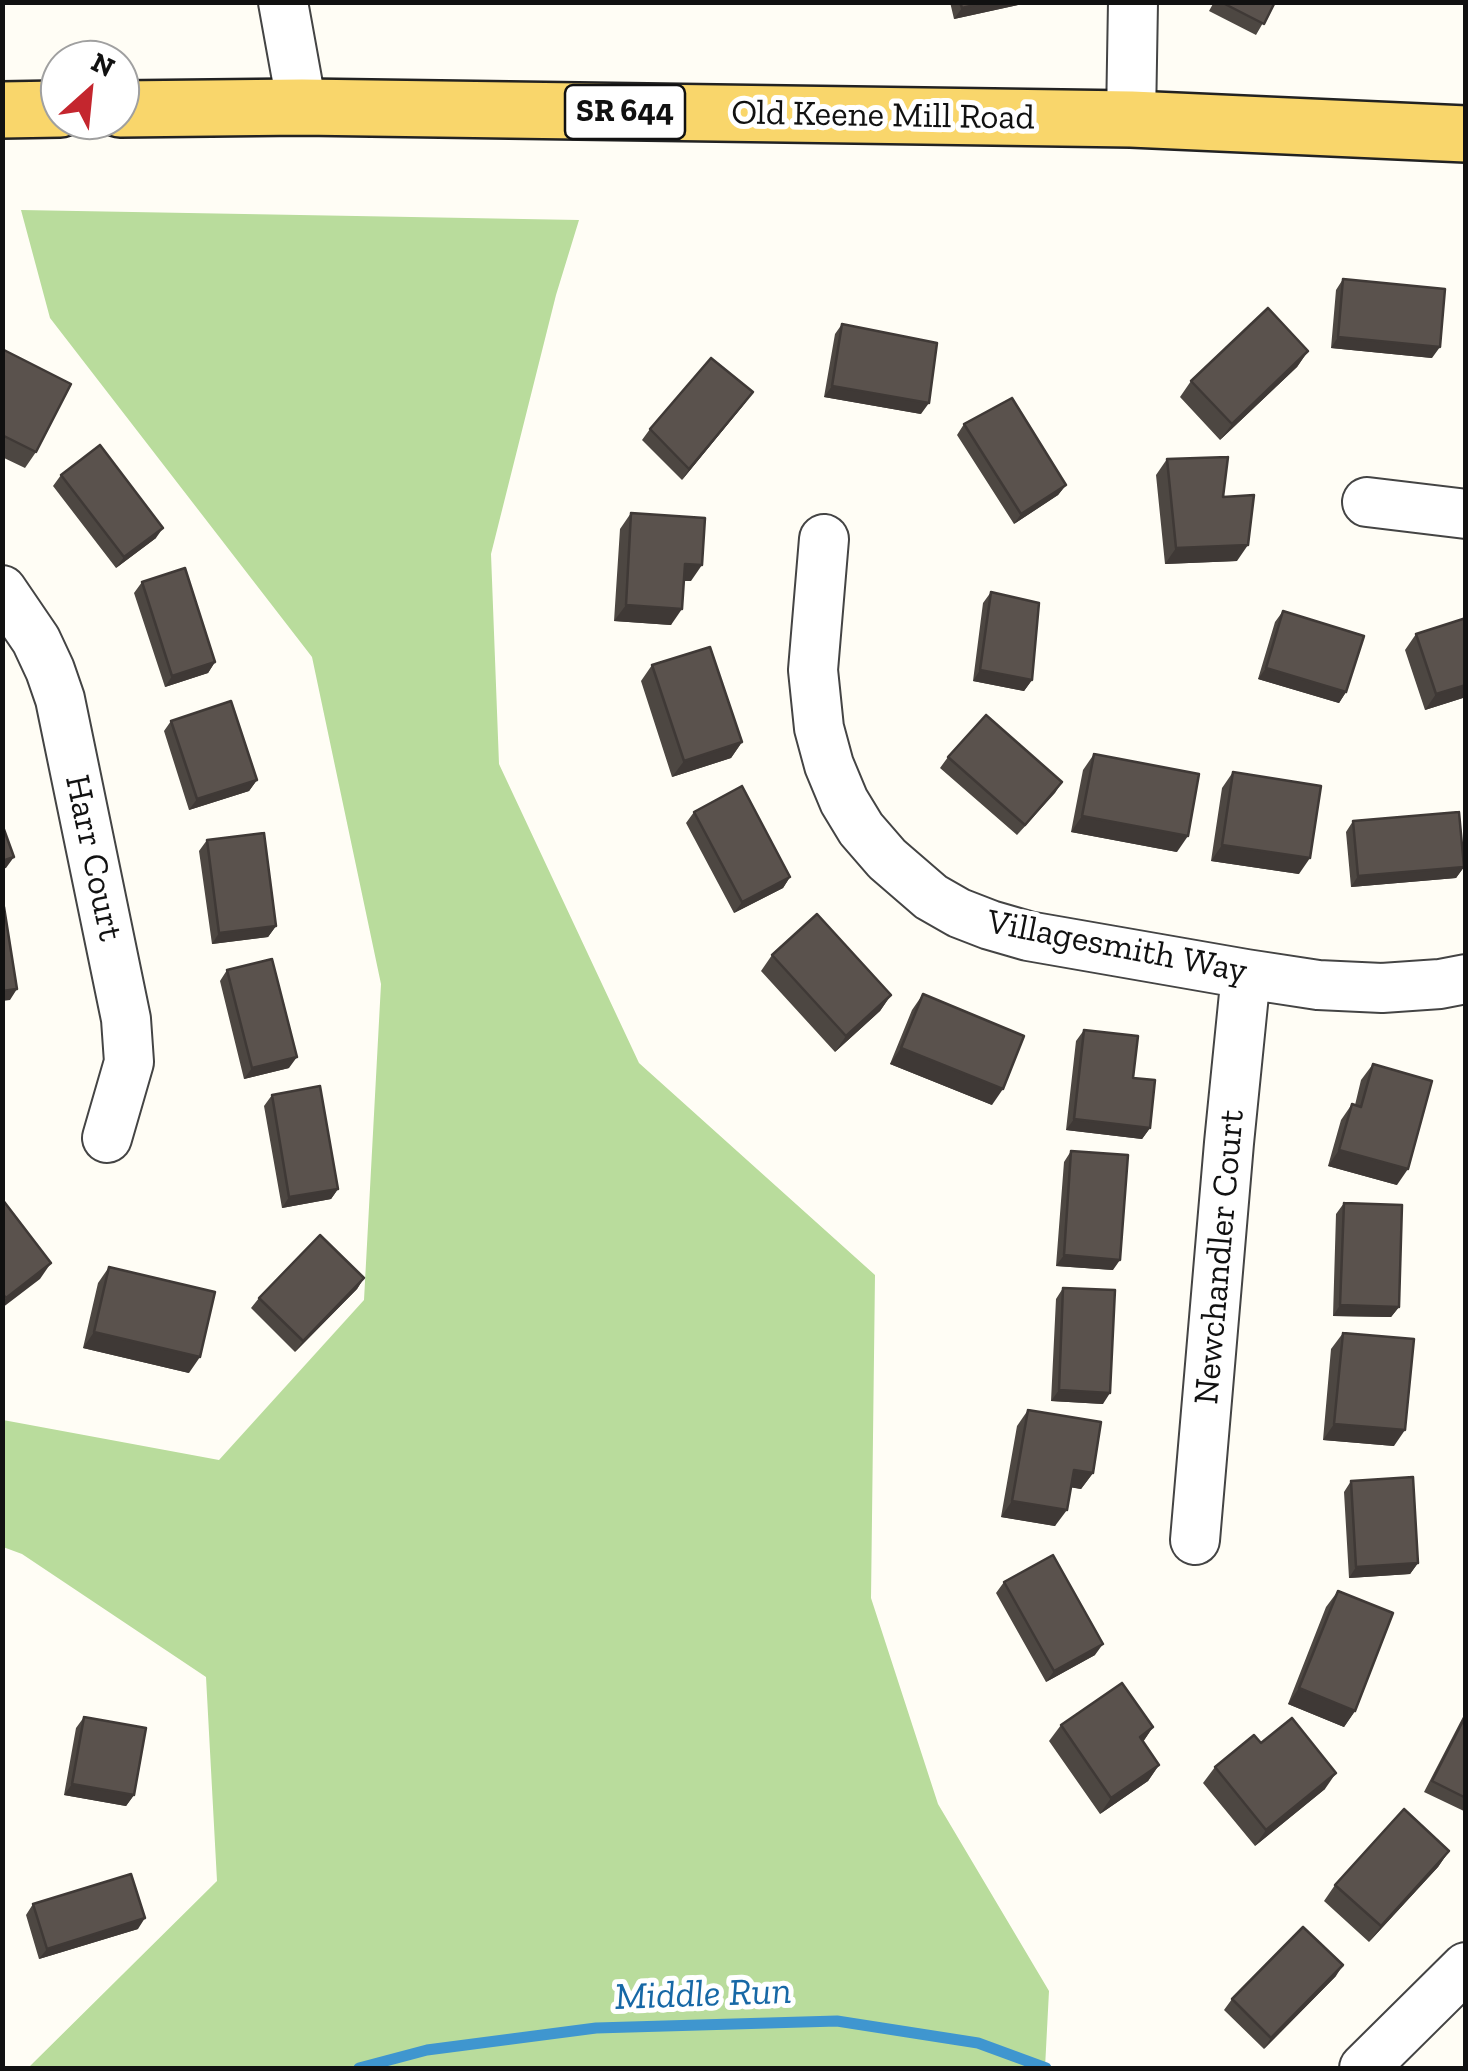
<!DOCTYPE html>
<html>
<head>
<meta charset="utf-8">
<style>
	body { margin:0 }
	#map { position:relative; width:1468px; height:2071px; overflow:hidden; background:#fffdf5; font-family:"Zilla Slab",serif }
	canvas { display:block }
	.frame { position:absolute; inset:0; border:5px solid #111; pointer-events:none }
	.north { position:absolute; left:40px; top:40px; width:100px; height:100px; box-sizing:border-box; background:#fff; border:2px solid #a0a0a0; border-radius:50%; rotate:27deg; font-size:28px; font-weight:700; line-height:40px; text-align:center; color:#111 }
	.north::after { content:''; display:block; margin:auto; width:35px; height:45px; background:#c4262e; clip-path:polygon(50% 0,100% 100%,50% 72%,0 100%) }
</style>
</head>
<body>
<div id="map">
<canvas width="1468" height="2071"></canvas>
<div class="frame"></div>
<div class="north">N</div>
</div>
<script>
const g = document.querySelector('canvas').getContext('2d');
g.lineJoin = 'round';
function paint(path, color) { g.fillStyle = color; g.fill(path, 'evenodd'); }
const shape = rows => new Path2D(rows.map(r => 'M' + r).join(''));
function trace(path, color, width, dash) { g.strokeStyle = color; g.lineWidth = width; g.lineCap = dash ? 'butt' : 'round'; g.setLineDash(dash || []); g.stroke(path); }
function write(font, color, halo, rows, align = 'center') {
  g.font = font + ' "Zilla Slab",serif'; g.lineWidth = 10; g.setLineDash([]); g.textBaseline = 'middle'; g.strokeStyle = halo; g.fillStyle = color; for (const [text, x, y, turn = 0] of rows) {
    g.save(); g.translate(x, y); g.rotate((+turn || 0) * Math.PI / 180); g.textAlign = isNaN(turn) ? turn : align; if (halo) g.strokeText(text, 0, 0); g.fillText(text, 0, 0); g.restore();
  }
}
paint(shape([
	[21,210,579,220,556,295,491,554,499,764,639,1063,875,1275,871,1598,938,1804,1049,1991,1045,2068,28,2068,217,1881,206,1677,22,1554,3,1547,3,1420,219,1460,364,1300,381,984,312,657,50,318]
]), '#b9dc9c');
trace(shape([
	[359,2068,427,2050,596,2028,837,2021,978,2043,1046,2068]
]), '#3f96cf', 11);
const minor = shape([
	[283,2,302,107],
	[1131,119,1133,2],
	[1367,502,1466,514],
	[824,539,813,670,819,728,829,765,844,801,861,829,887,859,931,897,959,913,990,925,1028,936,1246,974,1318,985,1382,988,1440,984,1466,979],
	[2,590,36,640,50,670,60,699,126,1019,129,1062,107,1138],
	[1195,1540,1229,1143,1246,974],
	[1364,2068,1466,1967]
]);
const major = shape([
	[120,109,302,107,1131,119,1466,134],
	[2,110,60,109]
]);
trace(minor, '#444', 52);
trace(major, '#222', 60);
trace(minor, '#fff', 48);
trace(major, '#f9d66b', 55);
paint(shape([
	[950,2,1020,2,1018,5,954,19],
	[1214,2,1275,2,1256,35,1209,11],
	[1343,279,1432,358,1331,348,1336,290],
	[842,324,921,414,824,397,835,334],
	[2,349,36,452,25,468,2,457],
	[1308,351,1297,367,1220,440,1180,397,1191,381],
	[745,403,682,480,642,440,650,429],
	[964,424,1066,485,1058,495,1014,524,957,435],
	[1167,459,1237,561,1165,564,1156,475],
	[61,475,156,538,116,568,53,486],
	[631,513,691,581,684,581,671,625,614,621,620,529],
	[142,582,215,662,208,673,165,687,134,593],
	[991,592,1032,680,1024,691,973,681,983,603],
	[1283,611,1346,692,1339,703,1258,679,1275,622],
	[1416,634,1466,697,1425,710,1405,650],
	[652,665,742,742,731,758,672,777,641,681],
	[171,721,257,780,249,791,189,810,164,731],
	[1094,754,1177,852,1071,832,1083,770],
	[948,757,1062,782,1017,835,940,768],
	[1233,772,1299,874,1211,861,1222,788],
	[694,812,790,877,783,888,734,913,686,823],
	[1353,821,1464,867,1456,878,1351,887,1346,832],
	[207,840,276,926,268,937,212,944,199,851],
	[772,955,891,995,880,1011,835,1052,761,971],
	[227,970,289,1068,244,1079,220,981],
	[923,994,992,1105,890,1064,912,1010],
	[1084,1030,1133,1078,1150,1128,1142,1139,1066,1130,1076,1041],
	[1373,1064,1397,1185,1328,1166,1341,1120,1352,1104,1355,1105,1361,1080],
	[272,1095,338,1189,331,1199,282,1208,264,1106],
	[1071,1151,1113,1270,1056,1266,1064,1162],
	[1344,1203,1399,1307,1391,1317,1333,1316,1336,1214],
	[109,1267,189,1373,83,1348,98,1283],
	[364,1278,357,1289,295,1352,251,1308,259,1298],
	[1063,1288,1103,1404,1051,1401,1056,1299],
	[1343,1333,1394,1446,1323,1440,1331,1349],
	[1028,1410,1093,1473,1081,1489,1071,1487,1055,1526,1001,1517,1017,1426],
	[1351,1481,1418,1563,1410,1574,1349,1578,1344,1492],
	[1004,1582,1095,1655,1046,1682,996,1593],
	[1338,1591,1355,1711,1344,1727,1288,1704,1326,1607],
	[1466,1711,1466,1812,1424,1792],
	[84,1717,134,1795,126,1806,64,1795,76,1728],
	[1061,1725,1153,1727,1143,1742,1159,1765,1148,1781,1100,1814,1049,1741],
	[1261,1743,1325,1789,1255,1846,1203,1783,1215,1767],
	[1449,1851,1438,1867,1369,1942,1324,1901,1335,1885],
	[33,1904,138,1929,39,1959,26,1915],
	[1336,1976,1264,2049,1224,2010,1232,1999]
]), '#4d4742');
paint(shape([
	[987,2,1020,2,1018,5,954,19,962,8],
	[1338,337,1440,347,1432,358,1331,348],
	[1308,351,1297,367,1220,440,1232,424],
	[832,386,929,403,921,414,824,397],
	[753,392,745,403,682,480,689,469],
	[1066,485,1058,495,1014,524,1021,514],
	[163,528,156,538,116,568,124,557],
	[1248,545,1237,561,1165,564,1176,548],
	[685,564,702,565,691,581,674,580],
	[626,605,682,609,671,625,614,621],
	[215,662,208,673,165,687,172,676],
	[1266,668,1346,692,1339,703,1258,679],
	[980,670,1032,680,1024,691,973,681],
	[1466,685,1466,697,1425,710,1436,694],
	[742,742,731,758,672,777,684,761],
	[257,780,249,791,189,810,197,799],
	[1062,782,1055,793,1017,835,1025,825],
	[1082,816,1188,836,1177,852,1071,832],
	[1222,845,1310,858,1299,874,1211,861],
	[14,857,6,868,2,869,2,861],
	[1464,867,1456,878,1351,887,1358,876],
	[790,877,783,888,734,913,742,902],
	[276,926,268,937,212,944,219,933],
	[17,989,10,1000,2,1001,2,991],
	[891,995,880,1011,835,1052,846,1036],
	[901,1048,1003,1089,992,1105,890,1064],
	[297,1057,289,1068,244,1079,252,1068],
	[1074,1119,1150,1128,1142,1139,1066,1130],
	[1339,1150,1408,1169,1397,1185,1328,1166],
	[338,1189,331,1199,282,1208,289,1197],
	[1064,1255,1120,1260,1113,1270,1056,1266],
	[51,1263,40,1279,2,1308,2,1302,6,1298],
	[364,1278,357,1289,295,1352,303,1341],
	[1340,1305,1399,1307,1391,1317,1333,1316],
	[94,1332,200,1357,189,1373,83,1348],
	[1059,1390,1110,1393,1103,1404,1051,1401],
	[1334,1424,1405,1430,1394,1446,1323,1440],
	[1074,1470,1093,1473,1081,1489,1062,1486],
	[1012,1501,1067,1510,1055,1526,1001,1517],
	[1418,1563,1410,1574,1349,1578,1356,1567],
	[1103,1644,1095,1655,1046,1682,1054,1671],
	[1299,1688,1355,1711,1344,1727,1288,1704],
	[1153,1727,1142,1743,1140,1737],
	[1159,1765,1148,1781,1100,1814,1111,1798],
	[1336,1773,1325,1789,1255,1846,1266,1830],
	[72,1784,134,1795,126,1806,64,1795],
	[1449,1851,1438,1867,1369,1942,1381,1926],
	[145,1918,138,1929,39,1959,47,1949],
	[1343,1965,1336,1976,1264,2049,1271,2038]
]), '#3f3936');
const building = shape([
	[960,2,987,2,962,8,960,2],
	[1221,2,1275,2,1264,24,1221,2],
	[1343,279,1445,289,1440,347,1338,337,1343,279],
	[1268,308,1308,351,1232,424,1191,381,1268,308],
	[842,324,937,343,929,403,832,386,842,324],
	[2,349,71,384,36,452,2,435,2,349],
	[711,358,753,392,689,469,650,429,711,358],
	[1012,398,1066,485,1021,514,964,424,1012,398],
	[100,445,163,528,124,557,61,475,100,445],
	[1228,457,1223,497,1254,495,1248,545,1176,548,1167,459,1228,457],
	[631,513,705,518,702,565,685,564,682,609,626,605,631,513],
	[185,568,215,662,172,676,142,582,185,568],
	[991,592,1039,603,1032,680,980,670,991,592],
	[1283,611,1364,636,1346,692,1266,668,1283,611],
	[1466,618,1466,685,1436,694,1416,634,1466,618],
	[710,647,742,742,684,761,652,665,710,647],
	[231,701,257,780,197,799,171,721,231,701],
	[986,715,1062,782,1025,825,948,757,986,715],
	[1094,754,1199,774,1188,836,1082,816,1094,754],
	[1233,772,1321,786,1310,858,1222,845,1233,772],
	[742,786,790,877,742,902,694,812,742,786],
	[1459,812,1464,867,1358,876,1353,821,1459,812],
	[2,824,14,857,2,861,2,824],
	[264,833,276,926,219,933,207,840,264,833],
	[2,907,4,907,17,989,2,991,2,907],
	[817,914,891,995,846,1036,772,955,817,914],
	[272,959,297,1057,252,1068,227,970,272,959],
	[923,994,1024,1036,1003,1089,901,1048,923,994],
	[1084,1030,1138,1036,1133,1078,1155,1080,1150,1128,1074,1119,1084,1030],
	[1373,1064,1432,1081,1408,1169,1339,1150,1352,1104,1361,1107,1373,1064],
	[320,1086,338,1189,289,1197,272,1095,320,1086],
	[1071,1151,1128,1155,1120,1260,1064,1255,1071,1151],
	[2,1199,51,1263,6,1298,2,1293,2,1199],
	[1344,1203,1402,1205,1399,1307,1340,1305,1344,1203],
	[320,1235,364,1278,303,1341,259,1298,320,1235],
	[109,1267,215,1292,200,1357,94,1332,109,1267],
	[1063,1288,1115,1290,1110,1393,1059,1390,1063,1288],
	[1343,1333,1414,1339,1405,1430,1334,1424,1343,1333],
	[1028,1410,1101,1422,1093,1473,1074,1470,1067,1510,1012,1501,1028,1410],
	[1413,1477,1418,1563,1356,1567,1351,1481,1413,1477],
	[1053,1555,1103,1644,1054,1671,1004,1582,1053,1555],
	[1338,1591,1393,1613,1355,1711,1299,1688,1338,1591],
	[1122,1683,1153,1727,1140,1737,1159,1765,1111,1798,1061,1725,1122,1683],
	[1466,1715,1466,1798,1432,1781,1466,1715],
	[84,1717,146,1728,134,1795,72,1784,84,1717],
	[1292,1718,1336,1773,1266,1830,1215,1767,1254,1735,1261,1743,1292,1718],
	[1404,1809,1449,1851,1381,1926,1335,1885,1404,1809],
	[131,1874,145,1918,47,1949,33,1904,131,1874],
	[1303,1927,1343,1965,1271,2038,1232,1999,1303,1927]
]);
paint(building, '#5a524d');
trace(building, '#3f3936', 2.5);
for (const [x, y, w] of [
	[625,112,120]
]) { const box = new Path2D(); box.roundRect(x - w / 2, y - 27, w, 54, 8); g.fillStyle = '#fff'; g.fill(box); trace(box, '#111', 2.5); }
write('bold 32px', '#111', null, [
	["SR 644",625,112]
]);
write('35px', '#111', '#fff', [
	["Old Keene Mill Road",883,116,1],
	["Harr Court",93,858,78],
	["Villagesmith Way",1117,947,11],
	["Newchandler Court",1220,1257,-85]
]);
write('italic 38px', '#1768a6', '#fff', [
	["Middle Run",703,1995,-2]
]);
</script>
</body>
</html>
